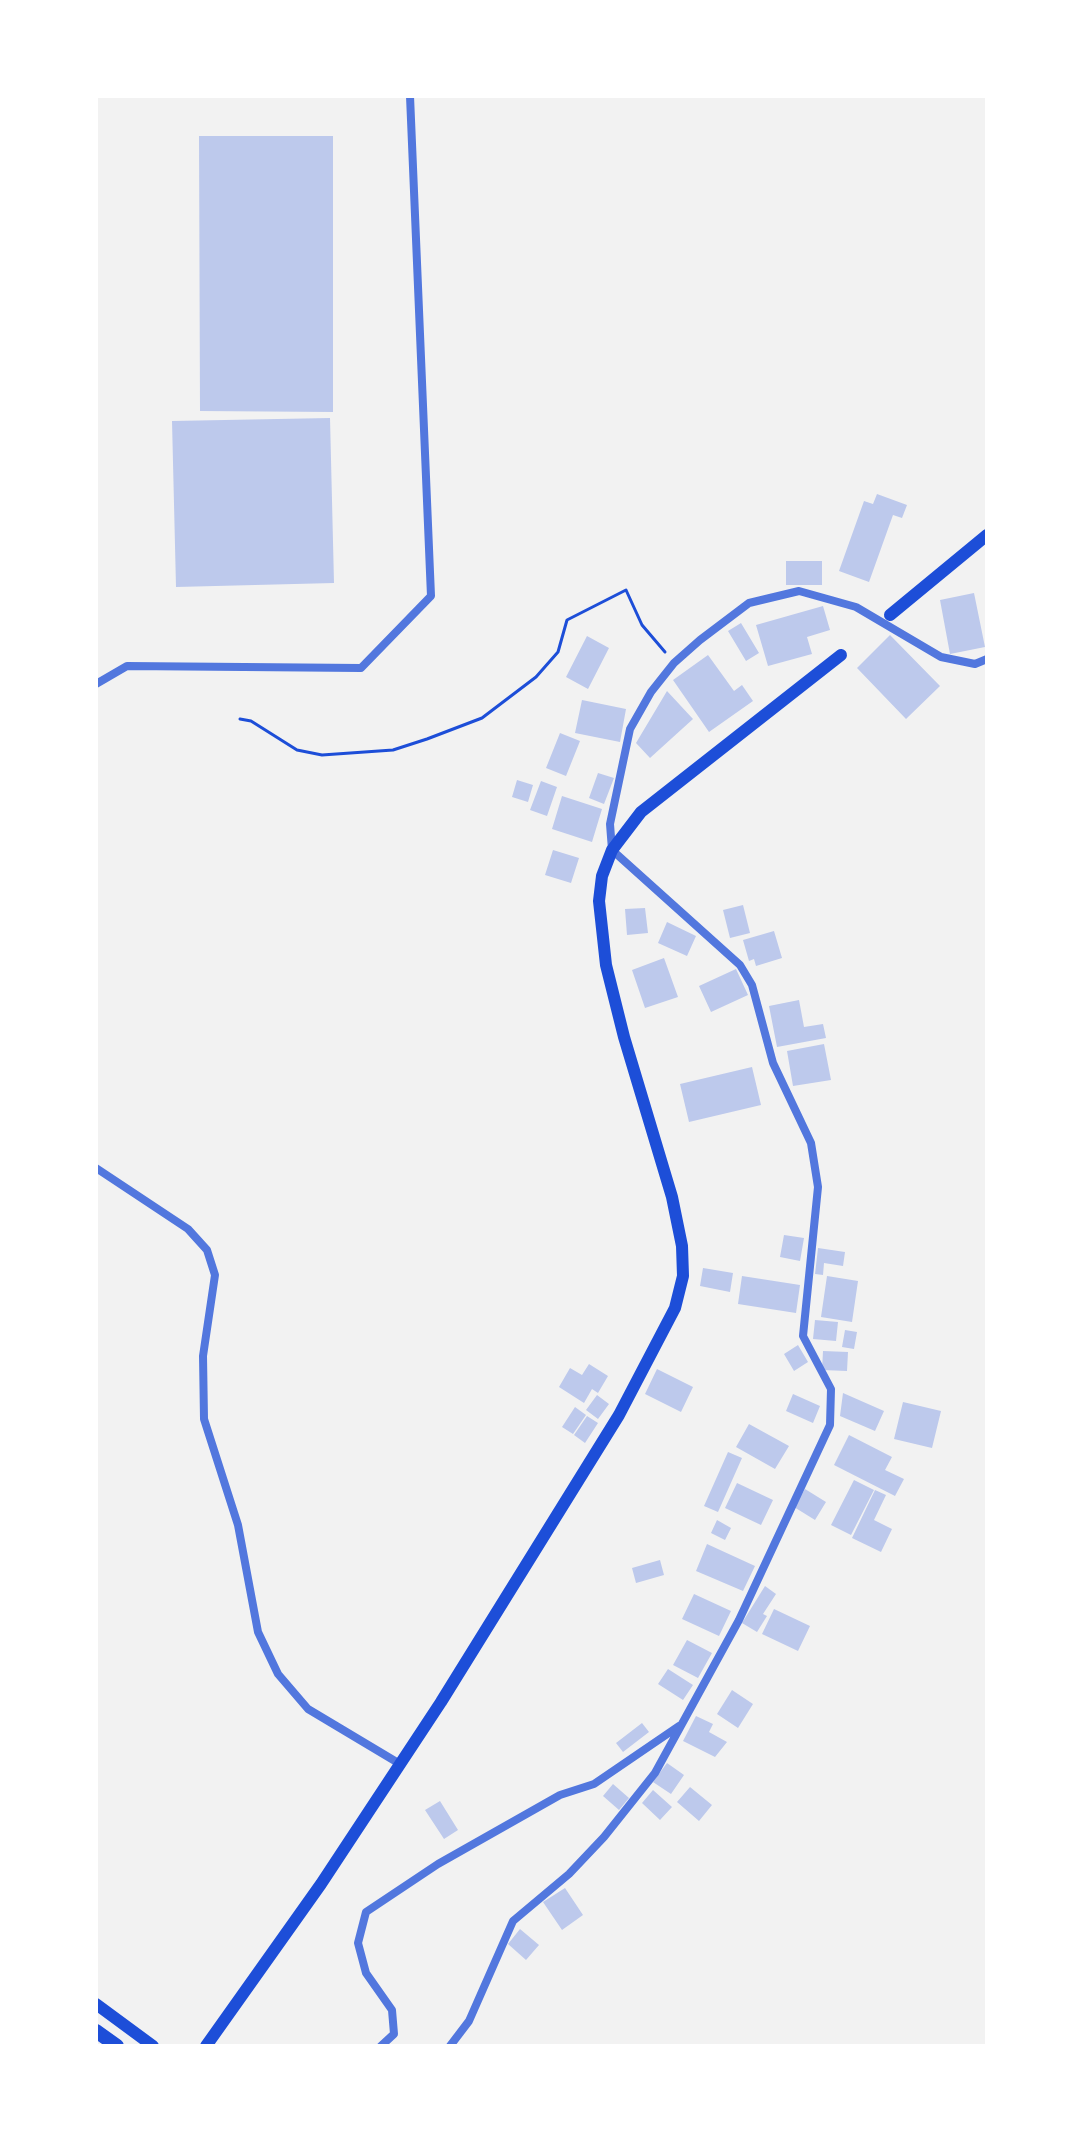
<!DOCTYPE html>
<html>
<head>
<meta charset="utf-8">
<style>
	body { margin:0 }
	#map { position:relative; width:1083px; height:2142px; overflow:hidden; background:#f2f2f2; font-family:"Sofia Sans Condensed",sans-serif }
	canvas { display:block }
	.frame { position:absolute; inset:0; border:98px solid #fff; pointer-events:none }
</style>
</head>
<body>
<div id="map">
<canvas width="1083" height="2142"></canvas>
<div class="frame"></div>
</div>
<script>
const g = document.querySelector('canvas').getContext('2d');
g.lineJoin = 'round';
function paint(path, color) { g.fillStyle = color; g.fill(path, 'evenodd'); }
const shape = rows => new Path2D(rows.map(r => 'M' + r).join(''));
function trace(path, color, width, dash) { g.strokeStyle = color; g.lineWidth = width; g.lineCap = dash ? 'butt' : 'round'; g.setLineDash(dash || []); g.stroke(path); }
paint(shape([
	[199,136,333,136,333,412,200,411],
	[330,418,334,583,176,587,172,421],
	[877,494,907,505,902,518,893,515,869,582,839,571,864,501,873,504],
	[786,561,822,561,822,585,786,585],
	[974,593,985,647,950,654,940,600],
	[823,606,830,630,807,637,812,654,768,666,756,625],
	[741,623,759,653,746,661,728,631],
	[890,635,940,686,906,719,857,668],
	[587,636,609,648,588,689,566,677],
	[708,655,734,691,742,685,753,701,709,732,673,680],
	[667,691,693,719,650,758,636,743],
	[582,700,626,709,620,742,575,733],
	[560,733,580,741,566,776,546,768],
	[598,773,614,778,604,804,589,798],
	[517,780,533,785,528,802,512,797],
	[541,781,557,787,547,816,530,810],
	[562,796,602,809,592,842,552,829],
	[553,850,579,858,571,883,545,875],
	[743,905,750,933,730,938,723,910],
	[645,908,648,933,627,935,625,909],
	[667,922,696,936,687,956,658,943],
	[774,931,782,958,756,966,754,959,749,961,743,940],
	[664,958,678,997,645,1008,632,970],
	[736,969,748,995,711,1012,699,986],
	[799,1000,804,1027,823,1024,826,1038,777,1047,769,1006],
	[824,1044,831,1080,793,1086,787,1051],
	[752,1067,761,1105,689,1122,680,1084],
	[784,1235,804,1238,800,1261,780,1257],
	[818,1248,845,1252,843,1266,824,1263,823,1275,815,1274],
	[703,1268,733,1273,730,1292,700,1286],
	[742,1276,800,1285,796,1313,738,1304],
	[827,1276,858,1281,852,1322,821,1317],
	[815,1320,838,1322,836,1341,813,1339],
	[845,1330,857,1332,854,1349,842,1347],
	[798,1345,808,1362,794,1371,784,1354],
	[823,1351,848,1352,847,1371,822,1370],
	[589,1364,608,1376,598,1393,592,1389,584,1403,559,1387,570,1368,582,1375],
	[657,1369,693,1387,681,1412,645,1394],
	[843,1393,884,1411,875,1431,840,1416],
	[793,1394,820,1406,813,1423,786,1411],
	[597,1395,609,1404,598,1419,586,1410],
	[903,1402,941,1411,932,1448,894,1439],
	[575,1407,586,1415,573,1434,562,1427],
	[587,1416,598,1423,585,1443,574,1435],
	[749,1424,789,1446,775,1469,736,1447],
	[849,1435,892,1457,885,1470,904,1479,895,1496,834,1465],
	[728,1452,742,1458,718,1512,704,1506],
	[854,1480,874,1490,851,1535,831,1525],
	[737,1483,773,1500,761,1525,725,1508],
	[805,1489,826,1502,815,1520,794,1507],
	[875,1490,886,1495,874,1520,892,1529,881,1552,852,1538],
	[717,1520,731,1528,725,1540,711,1533],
	[707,1544,755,1566,743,1591,696,1571],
	[660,1560,664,1575,636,1583,632,1568],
	[765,1586,776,1594,763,1614,767,1616,757,1632,742,1623],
	[694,1594,731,1611,719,1636,682,1619],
	[774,1609,810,1626,798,1651,762,1634],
	[687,1640,712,1653,698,1678,673,1665],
	[668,1669,693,1685,683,1700,658,1684],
	[732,1690,753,1704,738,1728,717,1714],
	[696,1716,713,1724,709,1732,727,1742,715,1757,683,1741],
	[642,1723,649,1732,623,1752,616,1743],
	[667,1763,684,1775,671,1794,653,1782],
	[613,1784,629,1798,619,1810,603,1796],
	[690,1787,712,1805,699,1821,677,1802],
	[653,1790,672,1807,660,1820,642,1803],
	[440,1801,458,1830,444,1839,425,1810],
	[565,1888,583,1915,562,1930,543,1902],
	[520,1929,539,1945,526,1960,508,1944]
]), '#bdc9ec');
trace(shape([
	[240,719,251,721,297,750,322,755,393,750,427,739,482,718,536,677,558,652,567,620,626,590,642,625,665,652]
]), '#1d4ed8', 3);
trace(shape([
	[96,684,127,666,361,668,431,596,410,96],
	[96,1168,188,1229,207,1250,215,1275,203,1356,204,1419,238,1525,258,1632,278,1674,308,1709,400,1764],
	[381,2046,394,2034,392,2010,366,1973,358,1943,366,1912,438,1864,560,1795,594,1784,679,1726],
	[450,2046,469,2021,513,1921,569,1874,604,1837,655,1773,739,1620,830,1425,831,1389,803,1336,818,1187,811,1143,773,1063,752,985,740,965,612,850,610,824,630,729,651,692,674,663,700,640,749,603,799,591,856,607,941,657,975,664,987,659]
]), '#5277de', 8);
trace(shape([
	[890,615,987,535],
	[96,2004,153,2046],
	[206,2046,321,1884,441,1702,619,1415,675,1308,683,1276,682,1246,672,1197,624,1037,606,965,599,901,602,876,612,850,641,812,841,655]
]), '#1d4ed8', 12);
trace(shape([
	[96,2031,117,2046]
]), '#1d4ed8', 14);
</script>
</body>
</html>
